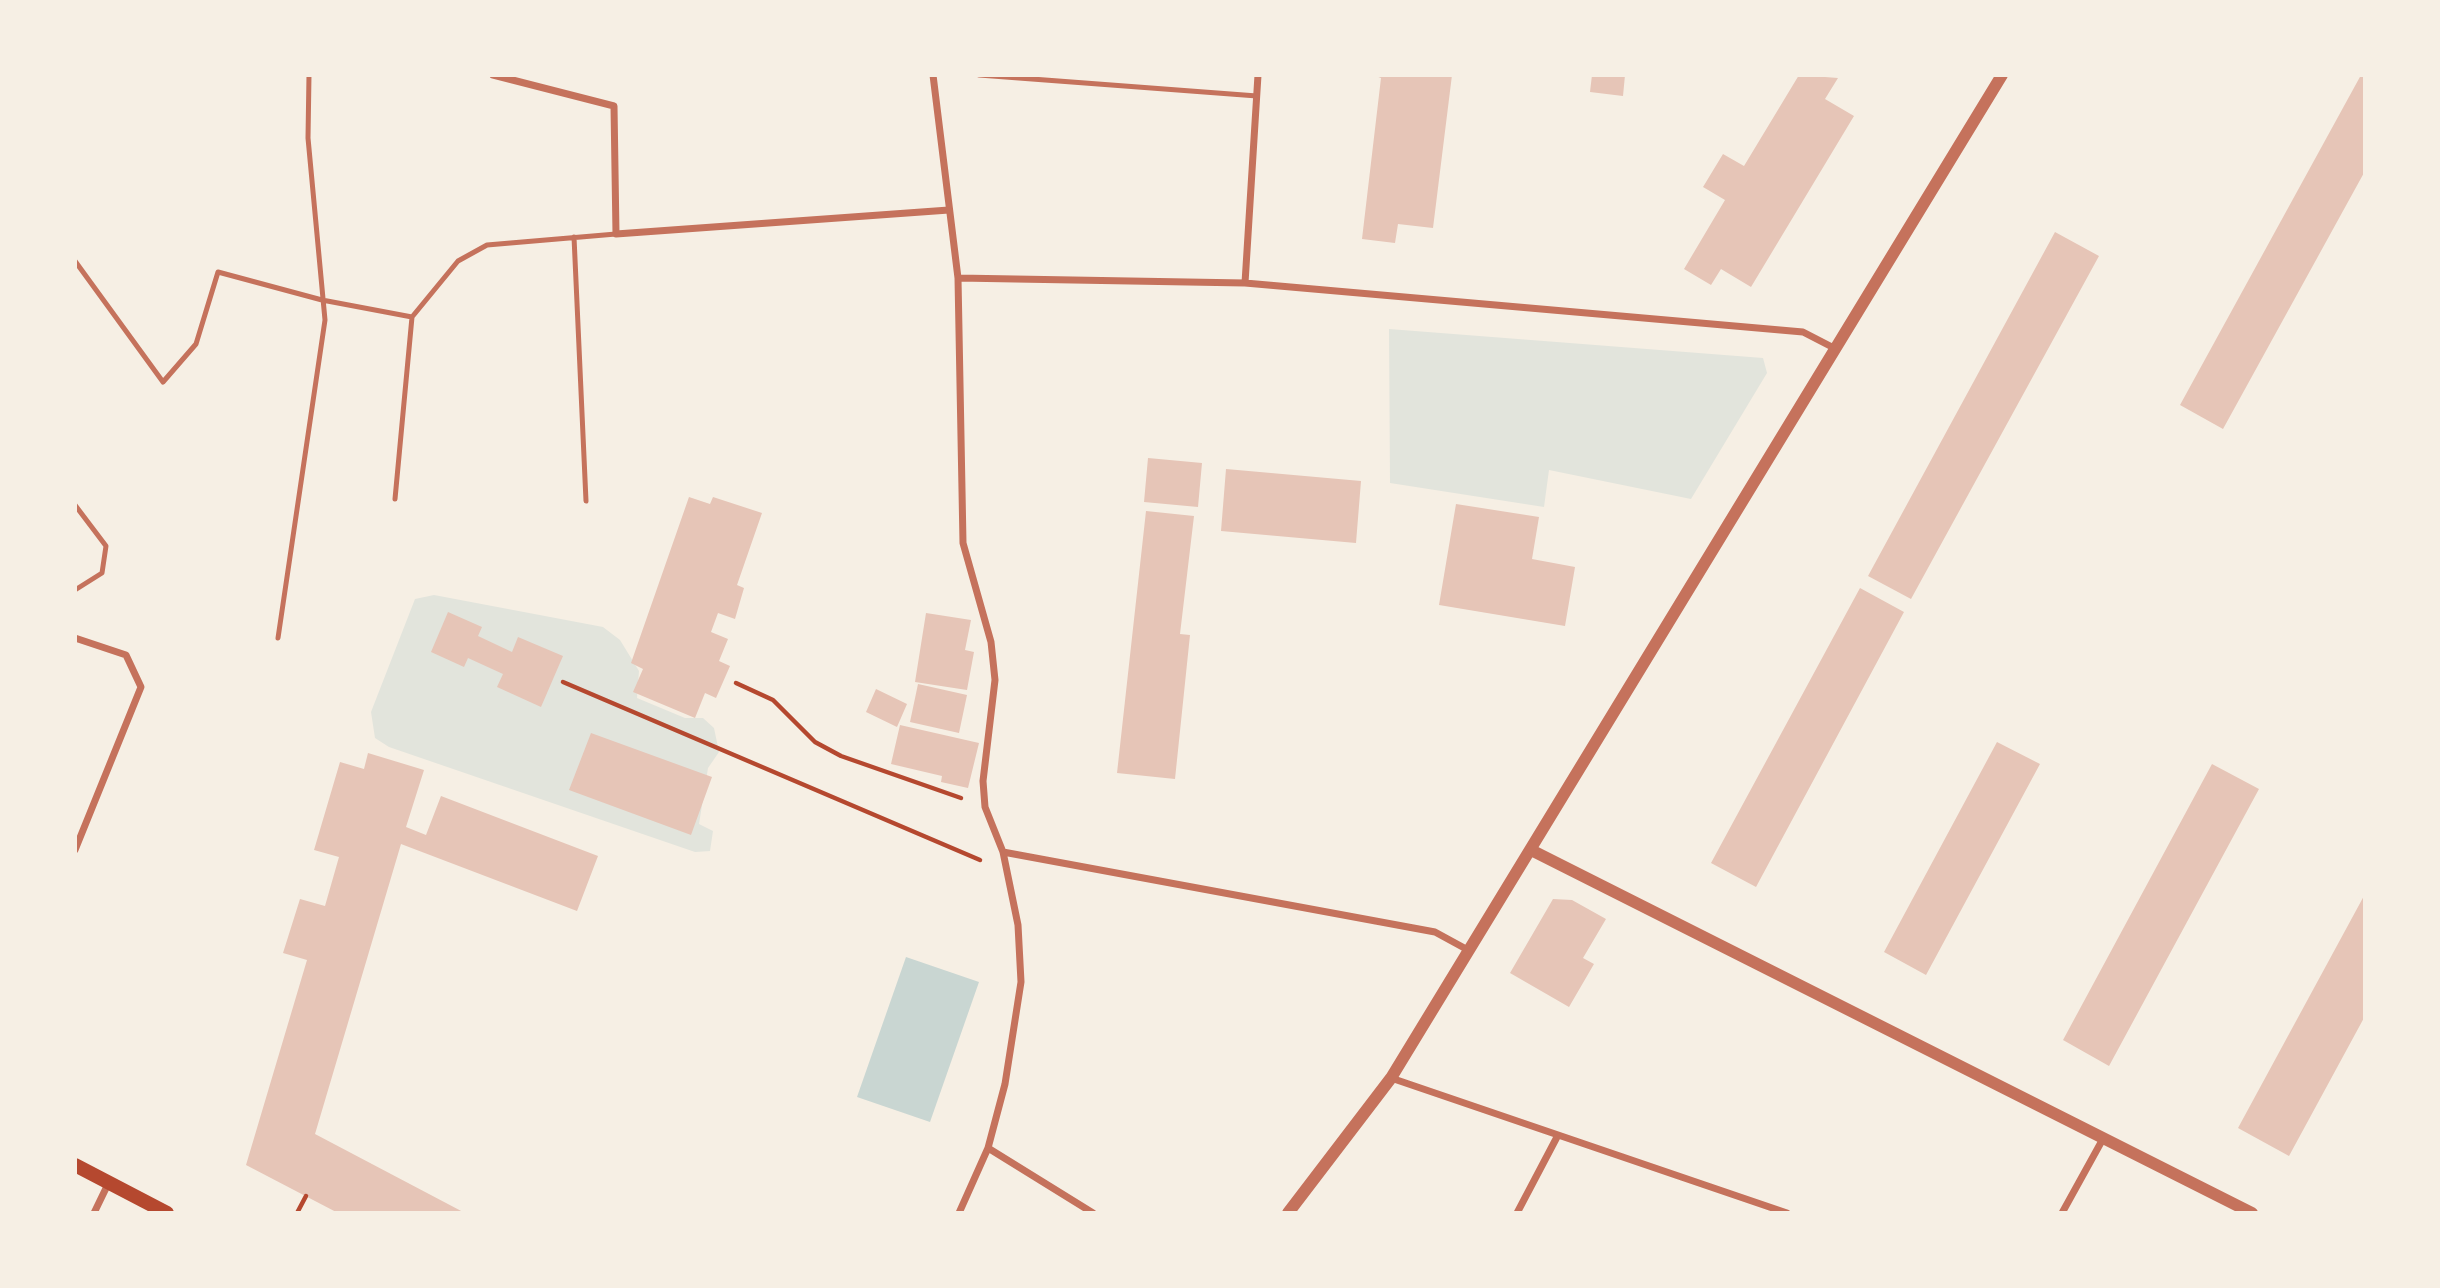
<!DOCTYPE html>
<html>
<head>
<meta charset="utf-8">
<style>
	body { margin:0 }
	#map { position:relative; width:2440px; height:1288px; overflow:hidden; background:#f6efe4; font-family:Helvetica,sans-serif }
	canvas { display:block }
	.frame { position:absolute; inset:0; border:77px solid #f6efe4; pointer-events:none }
</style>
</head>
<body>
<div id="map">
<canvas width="2440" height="1288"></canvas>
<div class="frame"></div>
</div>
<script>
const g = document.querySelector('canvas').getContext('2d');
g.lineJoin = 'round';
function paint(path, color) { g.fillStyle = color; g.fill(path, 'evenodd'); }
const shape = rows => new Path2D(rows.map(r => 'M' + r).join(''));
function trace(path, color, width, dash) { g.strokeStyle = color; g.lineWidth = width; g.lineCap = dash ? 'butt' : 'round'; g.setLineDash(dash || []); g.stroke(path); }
paint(shape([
	[1389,329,1763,358,1767,373,1691,499,1549,470,1544,507,1390,483],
	[434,595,603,627,620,640,639,671,637,698,685,718,703,718,714,728,719,752,708,768,699,824,713,831,710,851,695,852,389,747,375,738,371,712,415,599]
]), '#e2e4dc');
paint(shape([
	[906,957,979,982,930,1122,857,1097]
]), '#c9d6d2');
paint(shape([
	[1373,75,1452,75,1433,228,1398,224,1395,243,1362,239,1381,78],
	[1592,75,1625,75,1623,96,1590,92],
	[1799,75,1838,78,1825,99,1854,116,1751,287,1721,269,1711,285,1684,269,1725,200,1703,187,1723,154,1744,166],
	[2361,75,2365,75,2365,171,2223,429,2180,405],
	[2055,232,2099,256,1911,599,1868,576],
	[1148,458,1202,463,1198,507,1144,502],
	[1226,469,1361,481,1356,543,1221,531],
	[689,497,710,504,713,497,762,513,737,585,744,588,735,619,718,613,711,632,728,639,719,661,730,666,716,698,705,693,695,718,633,692,643,669,631,663],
	[1456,504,1539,517,1532,559,1575,567,1565,626,1439,605],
	[1146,511,1194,516,1180,634,1190,635,1175,779,1117,773],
	[1860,588,1904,612,1756,887,1711,863],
	[448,612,482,627,478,636,512,652,518,637,563,656,541,707,497,687,503,674,468,658,464,667,431,652],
	[926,613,971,620,965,650,974,652,967,690,915,682],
	[918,684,967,695,959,733,910,722],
	[876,689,907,704,897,727,866,712],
	[900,725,979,743,968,788,941,782,942,776,891,764],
	[591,733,712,777,691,835,569,790],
	[1997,742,2040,764,1926,975,1884,952],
	[368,753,424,770,406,827,426,835,441,796,598,856,577,911,401,844,315,1134,465,1213,338,1213,246,1165,307,960,283,953,300,899,325,906,339,857,314,850,340,762,364,769],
	[2212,764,2259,789,2109,1066,2063,1040],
	[2365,894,2365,1016,2289,1156,2238,1128],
	[1553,899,1572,900,1606,919,1583,958,1594,964,1569,1007,1510,973]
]), '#e6c5b7');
trace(shape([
	[563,682,980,860],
	[736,683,773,700,815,742,841,756,961,798],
	[297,1213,306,1196]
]), '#b5482f', 4.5);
trace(shape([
	[979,75,1257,96],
	[574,237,586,501],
	[75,261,163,382,196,344,218,272,322,300,412,317],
	[395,499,412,317,458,261,487,245,616,234],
	[75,505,106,546,102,573,75,590],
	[278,638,325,320,308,138,309,75]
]), '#c5725c', 5);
trace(shape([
	[493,75,614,106,616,234,949,210],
	[933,75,958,278,963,543,991,642,995,680,983,781,985,807,1003,852,1018,925,1021,982,1005,1084,988,1148,959,1213],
	[958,278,1245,283,1803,332,1834,348],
	[1245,283,1258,75],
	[75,638,126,655,141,687,75,850],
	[1003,852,1435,932,1468,950],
	[1391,1078,1787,1213],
	[988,1148,1093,1213],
	[94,1213,109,1182],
	[1517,1213,1557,1137],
	[2062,1213,2104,1137]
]), '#c5725c', 7);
trace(shape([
	[1531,850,2252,1213],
	[1288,1213,1391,1078,2002,75]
]), '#c5725c', 12);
trace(shape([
	[75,1165,167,1213]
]), '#b5482f', 14);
</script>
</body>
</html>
